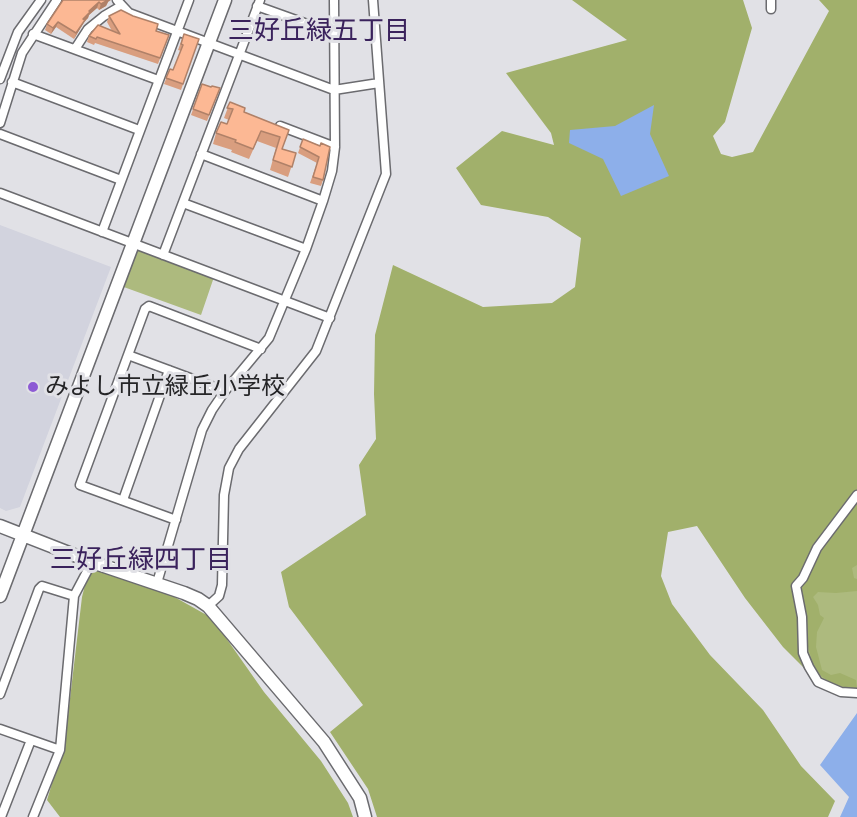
<!DOCTYPE html>
<html>
<head>
<meta charset="utf-8">
<style>
	body { margin:0 }
	canvas { display:block; background:#e1e1e6 }
</style>
</head>
<body>
<canvas width="857" height="817"></canvas>
<script>
const g = document.querySelector('canvas').getContext('2d');
g.lineJoin = 'round';
function paint(path, color) { g.fillStyle = color; g.fill(path, 'evenodd'); }
const shape = rows => new Path2D(rows.map(r => 'M' + r).join(''));
function trace(path, color, width, dash) { g.strokeStyle = color; g.lineWidth = width; g.lineCap = dash ? 'butt' : 'round'; g.setLineDash(dash || []); g.stroke(path); }
function write(font, color, halo, rows, align = 'center') {
  g.font = font + ' "Alegreya Sans","Noto Sans JP",sans-serif'; g.lineWidth = 6; g.setLineDash([]); g.textBaseline = 'middle'; g.strokeStyle = halo; g.fillStyle = color; for (const [text, x, y, turn = 0] of rows) {
    g.save(); g.translate(x, y); g.rotate((+turn || 0) * Math.PI / 180); g.textAlign = isNaN(turn) ? turn : align; if (halo) g.strokeText(text, 0, 0); g.fillText(text, 0, 0); g.restore();
  }
}
paint(shape([
	[0,225,111,267,20,507,6,511,0,508]
]), '#d2d3de');
paint(shape([
	[136,247,214,277,201,315,121,286],
	[857,498,857,691,842,689,821,680,806,653,800,590]
]), '#adba7e');
paint(shape([
	[572,0,743,0,752,28,725,122,713,136,721,154,732,157,753,152,829,11,819,0,857,0,857,492,793,587,795,605,799,614,802,658,806,670,783,647,745,598,697,526,668,532,661,576,672,604,710,655,763,710,801,766,835,801,828,817,377,817,368,789,330,732,363,705,289,607,281,572,366,515,359,465,376,439,374,394,375,335,393,265,483,307,552,303,575,287,581,238,548,217,481,205,456,168,502,131,554,145,551,133,506,73,627,40],
	[857,501,857,565,852,568,854,578,857,579,857,591,836,593,818,592,813,597,818,605,820,615,824,618,817,632,816,647,822,670,831,675,840,673,856,680,857,689,833,685,815,671,805,636,802,600,802,586,823,545],
	[89,569,110,573,162,590,212,618,264,692,321,761,348,803,353,817,60,817,47,800,65,741,82,597]
]), '#a1b06b');
paint(shape([
	[654,105,650,134,669,176,621,196,603,159,569,143,570,130,615,126],
	[857,713,857,817,840,817,849,797,820,765]
]), '#8dafea');
const street = shape([
	[117,0,129,13,334,90,379,83],
	[257,6,335,34],
	[771,9,771,0],
	[33,34,158,80],
	[75,49,88,29,104,16,121,6],
	[0,79,18,32,41,0],
	[12,82,139,130],
	[0,123,22,53,57,0],
	[280,126,335,147],
	[0,134,121,180],
	[201,154,323,201],
	[0,193,330,318],
	[183,203,306,249],
	[102,232,189,0],
	[163,255,260,0],
	[128,355,225,391],
	[857,495,817,548,803,578,796,586,802,617,803,653,809,667,818,682,841,692,857,693],
	[123,500,169,370],
	[176,520,80,485,145,309,149,306,261,349],
	[157,583,202,430,212,410,225,391,269,338,306,249,323,201,332,171,335,147,334,0],
	[208,606,219,596,222,585,224,495,229,468,239,449,316,351,386,174,373,0],
	[0,694,39,589,42,586,74,596],
	[0,729,60,750],
	[1,817,31,740],
	[33,817,60,750,74,596,92,562]
]);
const secondary = shape([
	[0,526,92,562,184,593,198,599,208,606,324,742,360,798,365,817],
	[0,596,225,0]
]);
trace(street, '#6b6b6f', 11);
trace(secondary, '#6b6b6f', 15);
trace(street, '#fff', 8);
trace(secondary, '#fff', 12);
paint(shape([
	[63,0,108,2,106,6,99,10,97,8,89,15,88,18,84,22,74,39,56,27,51,34,45,30,47,24],
	[109,16,169,35,158,64,95,43,94,45,87,42,89,36,112,31,107,22],
	[184,34,199,39,181,90,164,84,170,69,173,70,181,51,178,50],
	[202,84,211,87,220,88,207,121,191,115],
	[230,102,244,112,289,130,282,149,296,153,288,177,270,170,276,148,257,141,249,159,231,152,232,150,213,144,216,133,227,124,229,120,224,118],
	[303,139,320,146,323,180,321,186,310,183,317,163,298,153]
]), '#d99e7f');
paint(shape([
	[106,0,111,0,108,2,106,6,99,10,101,4],
	[99,2,97,8,89,15,88,18,84,22,74,39,83,19,89,11],
	[58,22,56,27,51,34,53,28]
]), '#b08168');
const building = shape([
	[63,0,108,0,101,4,99,2,89,11,90,12,83,19,85,20,76,33,58,22,53,28,47,24,63,0],
	[121,10,133,16,158,24,156,31,169,35,160,58,97,37,96,39,89,36,98,25,120,34,109,16,121,10],
	[184,34,199,39,183,84,166,78,170,69,173,70,183,45,181,44,184,34],
	[202,84,211,87,212,86,220,88,209,115,193,109,202,84],
	[230,102,245,108,244,112,289,130,282,149,296,153,292,167,273,160,280,137,261,131,253,149,235,142,236,140,216,133,221,122,227,124,233,109,227,108,230,102],
	[303,139,320,146,321,143,330,147,323,180,313,177,319,157,300,147,303,139]
]);
paint(building, '#fcb894');
trace(building, '#b08168', 1.5);
for (const [x, y, r, color] of [
	[33,387,6,"#8d5bd4"]
]) { const dot = new Path2D(); dot.arc(x, y, r, 0, 2 * Math.PI); g.fillStyle = color; g.fill(dot); trace(dot, '#e1e1e6', 2); }
write('24px', '#252527', '#e1e1e6', [
	["みよし市立緑丘小学校",45,387]
], 'left');
write('26px', '#3a225c', '#e1e1e6', [
	["三好丘緑五丁目",319,31],
	["三好丘緑四丁目",141,560]
]);
</script>
</body>
</html>
